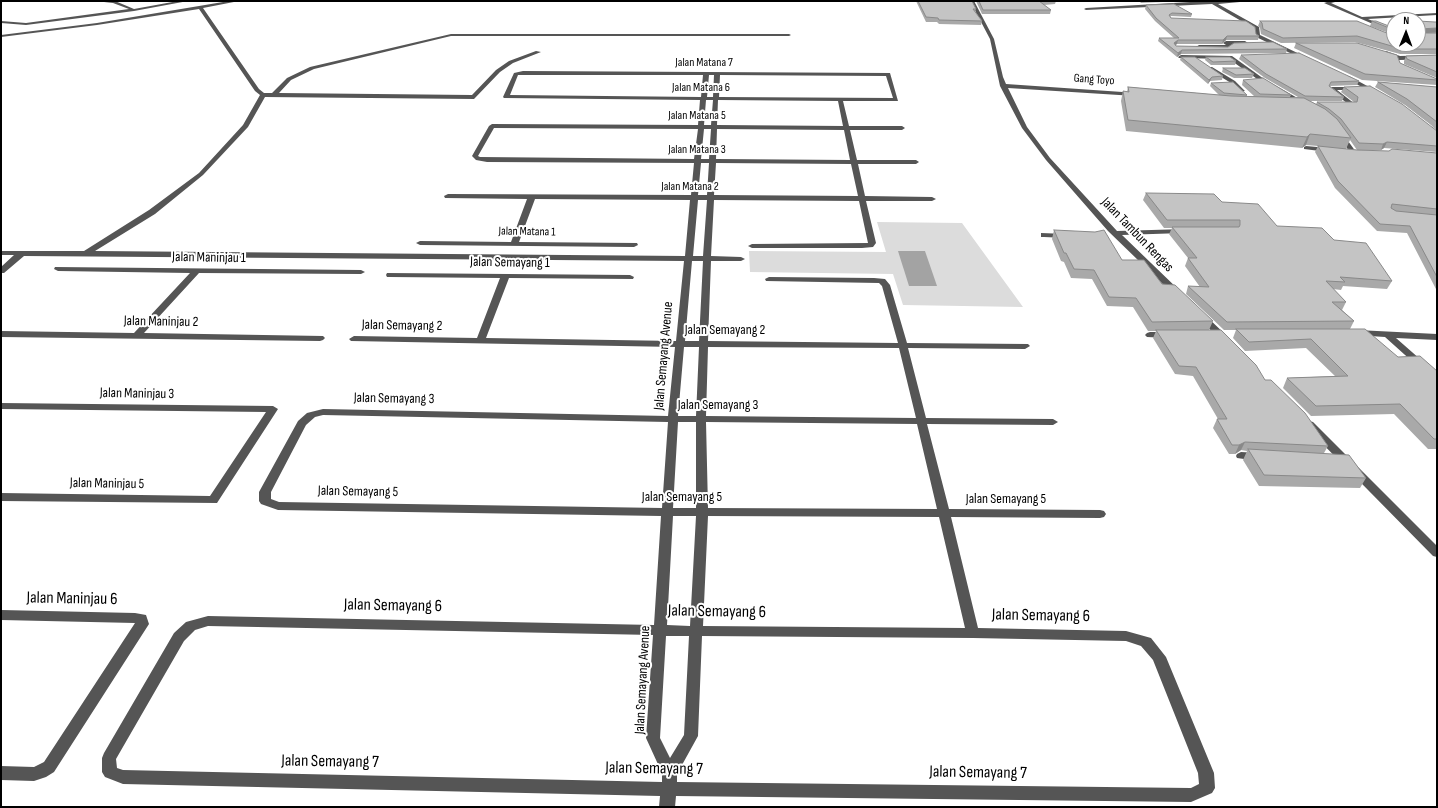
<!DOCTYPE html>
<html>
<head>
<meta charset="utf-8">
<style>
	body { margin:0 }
	#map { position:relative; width:1438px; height:808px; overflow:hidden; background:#fff; font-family:"Sofia Sans Condensed",sans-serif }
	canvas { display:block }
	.frame { position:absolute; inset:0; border:2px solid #000; pointer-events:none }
	.north { position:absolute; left:1386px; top:12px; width:40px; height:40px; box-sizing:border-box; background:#fff; border:1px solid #999; border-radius:50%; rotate:1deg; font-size:11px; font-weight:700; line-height:16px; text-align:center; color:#000 }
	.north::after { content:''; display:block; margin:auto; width:14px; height:18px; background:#000; clip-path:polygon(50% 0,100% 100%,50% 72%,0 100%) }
</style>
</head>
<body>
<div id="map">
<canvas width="1438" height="808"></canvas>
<div class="frame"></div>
<div class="north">N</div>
</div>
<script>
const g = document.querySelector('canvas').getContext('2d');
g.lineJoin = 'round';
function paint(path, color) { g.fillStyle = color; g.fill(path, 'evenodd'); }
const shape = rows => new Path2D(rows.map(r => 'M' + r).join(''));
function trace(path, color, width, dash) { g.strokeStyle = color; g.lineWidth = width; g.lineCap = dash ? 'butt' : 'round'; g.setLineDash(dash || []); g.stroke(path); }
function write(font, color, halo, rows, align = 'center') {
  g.font = font + ' "Sofia Sans Condensed",sans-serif'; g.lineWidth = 4; g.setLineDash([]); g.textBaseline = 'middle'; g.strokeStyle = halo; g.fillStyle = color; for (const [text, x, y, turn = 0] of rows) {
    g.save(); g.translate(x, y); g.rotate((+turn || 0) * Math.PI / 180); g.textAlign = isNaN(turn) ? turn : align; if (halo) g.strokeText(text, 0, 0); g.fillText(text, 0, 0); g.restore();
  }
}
paint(shape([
	[877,222,962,223,1023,307,903,305,893,274,750,272,749,251,886,252]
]), '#dcdcdc');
paint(shape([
	[898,251,925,251,937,286,909,286]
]), '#a3a3a3');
paint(shape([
	[95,1,115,1,134,9,178,1,188,1,134,11,26,25,1,23,1,21,26,23,129,9,113,3,95,1],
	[229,1,239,1,203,8,259,89,264,93,272,93,287,78,310,67,451,34,789,34,791,35,789,36,451,36,314,69,291,80,279,93,472,95,496,70,509,61,536,51,541,52,513,63,500,72,474,99,265,97,248,127,203,175,155,214,95,251,685,256,690,200,535,199,519,242,637,243,638,245,634,247,420,245,416,243,420,241,511,242,527,199,445,198,444,196,448,194,691,195,694,163,487,162,476,160,472,156,489,126,492,124,698,125,700,100,504,98,503,97,514,73,523,71,890,73,898,101,843,101,849,126,902,126,905,128,902,130,850,130,857,160,916,160,919,162,916,164,858,164,865,196,932,197,936,199,932,201,866,201,876,243,873,247,862,248,752,248,748,246,752,244,868,243,859,201,714,200,711,256,741,257,745,259,741,261,711,261,708,341,898,343,882,286,879,283,766,281,765,279,769,277,874,278,885,279,890,285,907,343,1028,344,1030,346,1025,349,908,348,926,418,1053,419,1058,422,1053,425,927,424,949,509,1100,510,1104,511,1106,514,1104,517,1100,518,951,517,978,628,1126,631,1151,638,1166,657,1214,773,1215,788,1212,793,1191,802,676,796,675,807,659,807,660,796,123,784,105,777,102,772,102,758,104,753,174,633,186,622,208,616,654,625,661,516,278,510,261,504,259,501,259,492,298,421,307,413,323,409,668,416,675,347,351,341,349,339,354,336,477,338,500,278,390,277,387,277,386,275,387,273,630,275,634,277,633,279,509,278,486,338,676,341,684,261,24,256,4,273,1,273,1,267,14,255,1,255,1,251,84,251,149,210,199,173,243,125,260,95,255,91,199,9,97,25,1,37,1,35,97,23,229,1],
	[518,75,703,75,701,97,510,95,518,75],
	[709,75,714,75,713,97,707,97,709,75],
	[720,75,886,76,893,98,719,97,720,75],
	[706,100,713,100,711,125,704,125,706,100],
	[718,100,838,101,843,126,717,125,718,100],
	[494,128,698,129,694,159,480,157,478,156,494,128],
	[704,129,711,129,709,159,701,159,704,129],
	[717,129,844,130,850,160,716,159,717,129],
	[701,163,709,163,707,195,698,195,701,163],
	[716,163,851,164,858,196,714,195,716,163],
	[698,200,707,200,703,256,693,256,698,200],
	[692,261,703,261,699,341,685,341,692,261],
	[684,347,699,347,696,416,678,416,684,347],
	[708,347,899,348,916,418,706,416,708,347],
	[323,415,668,422,662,508,279,502,271,499,271,492,306,425,315,417,323,415],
	[678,422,696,422,696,508,673,508,678,422],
	[706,422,917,424,937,509,708,508,706,422],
	[673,516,696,516,690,626,667,625,673,516],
	[708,516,939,517,965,628,703,626,708,516],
	[208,626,653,635,646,738,662,773,662,782,123,770,117,768,116,759,184,641,195,630,208,626],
	[666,636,689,636,684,735,670,758,660,738,666,636],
	[702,636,973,638,1126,641,1141,646,1153,660,1198,773,1199,784,1191,788,677,782,677,774,698,736,702,636],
	[970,1,974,1,994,39,1003,77,1006,84,1137,93,1138,94,1135,96,1008,88,1027,127,1050,158,1117,231,1186,229,1186,233,1183,233,1122,235,1180,291,1181,293,1180,295,1174,295,1108,231,1046,160,1022,128,1000,86,990,39,970,1],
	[1208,1,1251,1,1218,4,1259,27,1260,35,1310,59,1305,60,1256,37,1255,29,1212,4,1086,10,1084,9,1086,8,1208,1],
	[1330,1,1339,1,1331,3,1362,17,1437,13,1437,15,1368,19,1394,30,1394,33,1324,3,1330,1],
	[1226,41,1245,41,1248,43,1245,45,1230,45,1231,47,1227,49,1199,49,1196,47,1199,45,1226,45,1223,43,1226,41],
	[1386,51,1400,56,1437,55,1437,59,1399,60,1384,54,1384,52,1386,51],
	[1181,55,1232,56,1264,79,1308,104,1303,105,1260,81,1229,59,1179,58,1178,57,1181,55],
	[1208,67,1212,67,1235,81,1245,91,1240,92,1231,83,1208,69,1208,67],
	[1345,76,1349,76,1380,93,1375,94,1345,78,1345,76],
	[1357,87,1358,88,1355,90,1337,90,1355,104,1356,105,1353,107,1343,106,1343,104,1347,103,1328,89,1331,87,1357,87],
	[1341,133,1343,134,1356,152,1356,154,1342,153,1342,151,1349,151,1338,135,1341,133],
	[1306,146,1328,148,1331,150,1328,152,1304,149,1304,147,1306,146],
	[1041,233,1066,234,1070,236,1066,238,1044,237,1041,237,1041,233],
	[55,267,361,270,365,272,361,274,199,273,144,333,323,336,325,338,323,340,320,341,1,337,1,331,134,333,190,273,58,271,54,269,55,267],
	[1202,314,1205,315,1229,338,1231,340,1229,342,1223,342,1199,319,1198,317,1199,315,1202,314],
	[1357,330,1437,334,1437,340,1396,338,1437,374,1437,382,1434,381,1385,337,1354,335,1352,333,1354,331,1357,330],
	[1150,332,1167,332,1172,335,1167,338,1147,337,1145,335,1147,333,1150,332],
	[1,403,273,406,278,409,217,503,1,501,1,493,210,496,266,412,1,409,1,403],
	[1309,421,1313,422,1437,546,1437,557,1433,556,1305,426,1304,424,1305,422,1309,421],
	[1241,452,1258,453,1262,454,1263,457,1262,460,1258,461,1237,458,1236,456,1237,454,1241,452],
	[1,610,135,613,146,615,149,624,54,772,46,777,34,781,1,780,1,766,34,767,44,762,135,623,1,620,1,610]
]), '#555');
paint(shape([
	[916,1,972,1,976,9,975,12,982,21,981,25,939,24,937,22,926,22],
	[976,1,1056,1,1055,4,1044,5,1051,10,1050,14,982,14],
	[1139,1,1164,1,1163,2,1141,3],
	[1146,5,1192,14,1191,17,1171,16,1170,17,1171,18,1256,34,1259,36,1258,40,1226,40,1222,44,1177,44,1175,45,1176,46,1287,49,1286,53,1181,54,1177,57,1158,41,1159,38,1174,38,1155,21,1145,9],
	[1260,21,1357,21,1394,44,1437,22,1437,54,1400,54,1355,42,1281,43,1261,34,1260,28,1258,26],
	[1372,21,1394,28,1394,35,1370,26],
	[1391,21,1394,21,1394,28,1389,26],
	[1296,43,1400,63,1437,80,1437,85,1362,80,1294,48],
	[1241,55,1359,81,1357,85,1330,86,1344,97,1342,101,1310,101,1316,104,1317,102,1354,102,1341,92,1344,87,1437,131,1437,152,1384,148,1381,150,1357,150,1350,140,1346,149,1357,150,1437,153,1437,291,1407,233,1377,231,1335,188,1315,152,1318,146,1306,145,1302,148,1126,131,1121,101,1123,91,1127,92,1128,87,1219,95,1210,86,1211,83,1247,95,1247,96,1254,96,1242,85,1243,80,1291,95,1290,97,1298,97,1265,78,1239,59],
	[1437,55,1437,78,1404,64,1404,61,1406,56],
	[1181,57,1223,76,1222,80,1210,81,1208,84,1180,60],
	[1206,57,1236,61,1235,65,1211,65,1205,60],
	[1223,68,1254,74,1252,78,1234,78,1222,72],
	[1378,82,1437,87,1437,131,1431,125,1405,105,1375,87],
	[1146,193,1222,202,1277,226,1334,240,1392,281,1387,289,1343,286,1341,290,1333,289,1346,302,1342,310,1354,321,1350,329,1398,357,1437,371,1437,449,1428,449,1394,414,1311,416,1283,388,1287,378,1335,376,1306,348,1245,351,1233,338,1236,330,1224,330,1186,294,1188,286,1200,287,1185,266,1188,258,1169,234,1172,228,1164,228,1143,200],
	[1054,230,1122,260,1162,284,1213,321,1209,330,1265,380,1328,446,1324,453,1366,478,1360,488,1259,486,1243,460,1247,451,1241,450,1235,454,1229,454,1213,428,1217,419,1218,419,1193,376,1175,374,1153,338,1156,331,1148,331,1133,307,1107,306,1092,279,1071,278,1064,262,1061,261,1052,239]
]), '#a9a9a9');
paint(shape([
	[1437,28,1437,32,1418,34,1419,29],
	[1227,36,1226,40,1222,44,1223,40],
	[1178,40,1177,44,1173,47,1174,43],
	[1182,50,1181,54,1177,57,1178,53],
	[1212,77,1210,81,1208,84,1209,80],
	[1310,134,1306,145,1302,148,1307,137],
	[1387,142,1384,148,1381,150,1383,144],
	[1245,442,1241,450,1235,454,1239,445]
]), '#898989');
const building = shape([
	[918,1,972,1,976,9,973,9,982,21,939,20,938,18,926,17,918,1],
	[979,1,1041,1,1039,1,1051,10,983,10,979,1],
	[1174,4,1192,14,1172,13,1169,15,1171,18,1246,21,1255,27,1256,34,1259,36,1227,36,1223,40,1178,40,1174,43,1176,46,1228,47,1234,43,1273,42,1287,49,1182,50,1178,53,1159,38,1179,38,1156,18,1146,5,1174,4],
	[1260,21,1357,21,1394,36,1394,44,1418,44,1418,21,1435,22,1437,22,1437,28,1419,29,1420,33,1437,33,1437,49,1402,49,1357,36,1283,38,1263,29,1262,23,1260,21],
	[1372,21,1376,21,1394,28,1394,30,1372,21],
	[1296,43,1357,43,1397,55,1400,63,1437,79,1437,80,1365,74,1296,43],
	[1299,53,1359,81,1331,82,1329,86,1344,97,1305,96,1266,74,1241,55,1299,53],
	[1437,55,1437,72,1407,59,1406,56,1437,55],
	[1181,57,1195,57,1223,76,1212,77,1209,80,1181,57],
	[1206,57,1230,57,1236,61,1213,62,1206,57],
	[1223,68,1245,68,1254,74,1236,75,1223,68],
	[1263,78,1291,95,1260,94,1243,80,1263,78],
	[1233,82,1247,95,1224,93,1211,83,1233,82],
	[1378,82,1437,87,1437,122,1407,99,1378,82],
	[1370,86,1402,104,1437,131,1437,146,1387,142,1383,144,1359,143,1341,119,1329,109,1317,102,1357,102,1358,97,1344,87,1370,86],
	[1128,87,1231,96,1304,98,1325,109,1337,119,1351,138,1310,134,1307,137,1128,120,1123,91,1129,92,1128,87],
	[1318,146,1357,150,1389,151,1392,149,1437,153,1437,209,1392,204,1391,208,1396,211,1437,215,1437,277,1410,226,1380,224,1338,181,1318,146],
	[1146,193,1214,194,1222,202,1258,204,1277,226,1322,228,1334,240,1366,243,1392,281,1340,277,1345,282,1326,281,1346,302,1332,302,1354,321,1227,322,1188,286,1209,287,1188,258,1197,258,1172,227,1239,227,1240,225,1240,220,1167,220,1146,193],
	[1054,230,1095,232,1104,230,1122,260,1144,260,1162,284,1175,285,1213,321,1152,322,1136,298,1109,297,1094,270,1074,269,1066,253,1064,253,1054,230],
	[1236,329,1365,329,1398,357,1420,356,1437,371,1437,439,1434,439,1400,404,1316,406,1287,378,1348,376,1311,339,1249,342,1236,329],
	[1156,330,1221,330,1256,365,1265,380,1271,380,1305,413,1328,446,1245,442,1239,445,1232,445,1217,419,1227,419,1196,367,1179,366,1156,330],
	[1248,449,1349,455,1366,478,1264,475,1248,449]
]);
paint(building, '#c4c4c4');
trace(building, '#898989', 1);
write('12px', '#000', '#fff', [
	["Jalan Matana 7",704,63],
	["Gang Toyo",1094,80,4],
	["Jalan Matana 6",701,88],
	["Jalan Matana 5",697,116],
	["Jalan Matana 3",697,150],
	["Jalan Matana 2",690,187],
	["Jalan Matana 1",527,232,1]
]);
write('14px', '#000', '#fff', [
	["Jalan Tambun Rengas",1137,235,46],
	["Jalan Maninjau 1",209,258,1],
	["Jalan Semayang 1",510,263,1],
	["Jalan Maninjau 2",161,322,1],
	["Jalan Semayang 2",402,326,1],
	["Jalan Semayang 2",725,330],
	["Jalan Semayang Avenue",664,356,-85],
	["Jalan Maninjau 3",137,394,1],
	["Jalan Semayang 3",394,399,1],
	["Jalan Semayang 3",718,405],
	["Jalan Maninjau 5",107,484,1],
	["Jalan Semayang 5",358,492,1],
	["Jalan Semayang 5",682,497],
	["Jalan Semayang 5",1006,499],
	["Jalan Semayang Avenue",643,680,-87]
]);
write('17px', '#000', '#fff', [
	["Jalan Maninjau 6",72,599,1],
	["Jalan Semayang 6",393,606,1],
	["Jalan Semayang 6",717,612,1],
	["Jalan Semayang 6",1041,616,1],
	["Jalan Semayang 7",330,762,1],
	["Jalan Semayang 7",654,769,1],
	["Jalan Semayang 7",978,773,1]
]);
</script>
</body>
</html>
